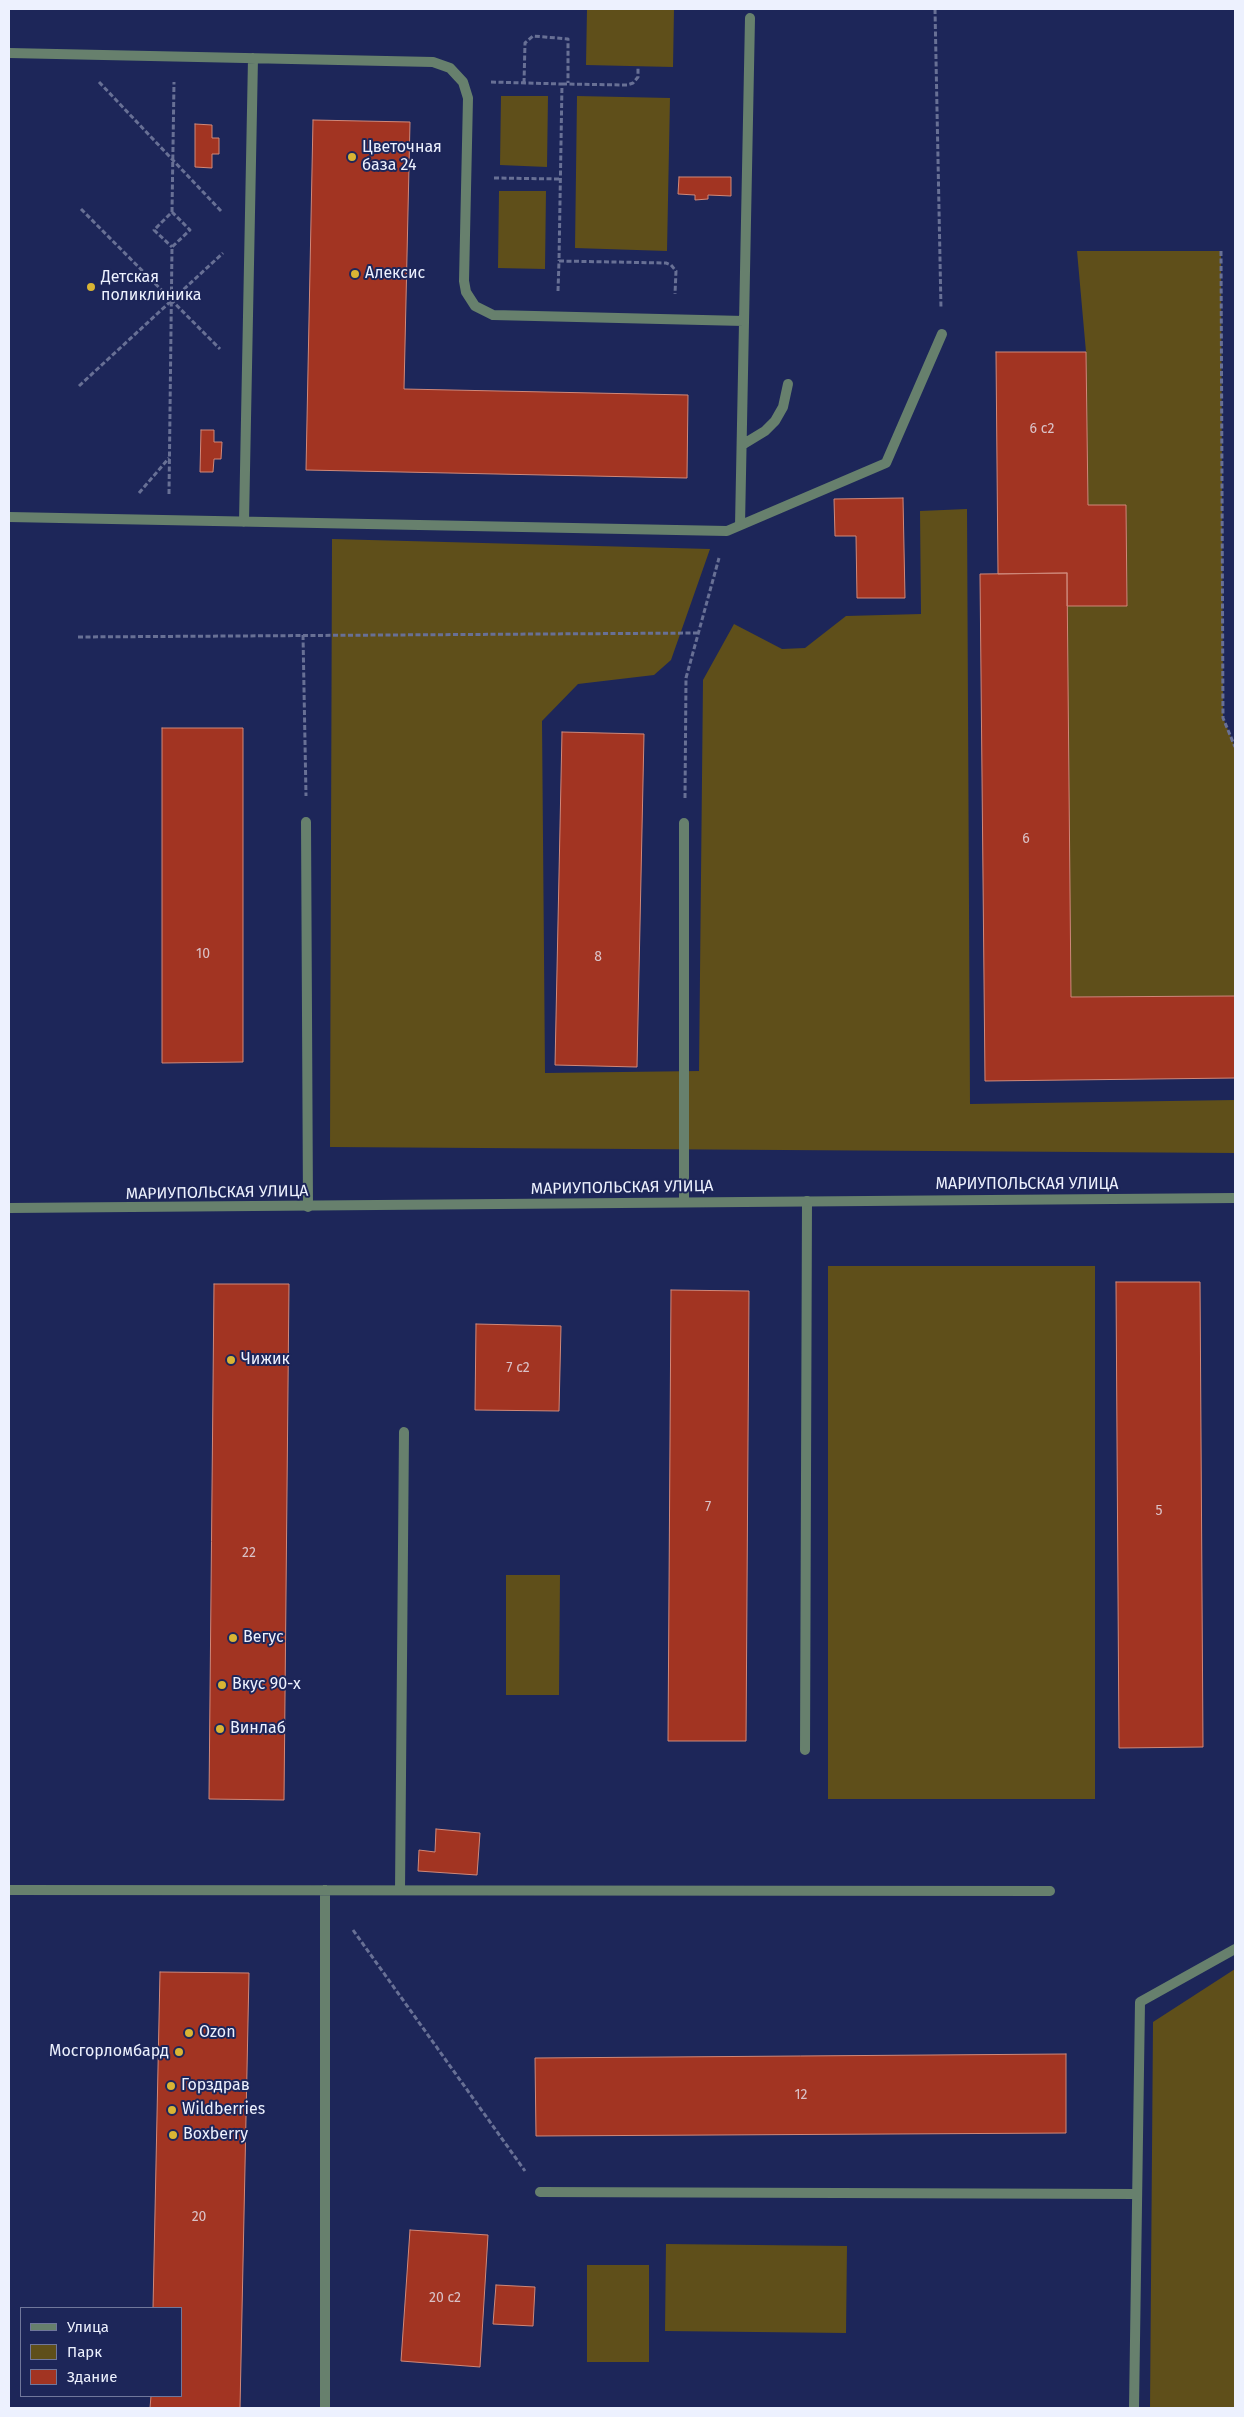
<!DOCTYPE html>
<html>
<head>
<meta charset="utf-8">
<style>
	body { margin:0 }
	#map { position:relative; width:1244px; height:2417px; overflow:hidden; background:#1d2659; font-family:"Fira Sans",sans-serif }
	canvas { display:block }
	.frame { position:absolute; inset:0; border:10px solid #edf1fe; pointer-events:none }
	.legend { position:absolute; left:20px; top:2307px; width:162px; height:90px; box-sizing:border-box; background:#1d2659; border:1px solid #70779b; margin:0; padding:6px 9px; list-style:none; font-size:15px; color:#edf1fe }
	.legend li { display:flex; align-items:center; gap:10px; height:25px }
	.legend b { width:25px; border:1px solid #70779b }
</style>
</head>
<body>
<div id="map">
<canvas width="1244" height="2417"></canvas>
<div class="frame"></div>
<ul class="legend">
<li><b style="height:6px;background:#67806d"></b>Улица</li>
<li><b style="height:14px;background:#5f4f1a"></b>Парк</li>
<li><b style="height:14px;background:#a23422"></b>Здание</li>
</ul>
</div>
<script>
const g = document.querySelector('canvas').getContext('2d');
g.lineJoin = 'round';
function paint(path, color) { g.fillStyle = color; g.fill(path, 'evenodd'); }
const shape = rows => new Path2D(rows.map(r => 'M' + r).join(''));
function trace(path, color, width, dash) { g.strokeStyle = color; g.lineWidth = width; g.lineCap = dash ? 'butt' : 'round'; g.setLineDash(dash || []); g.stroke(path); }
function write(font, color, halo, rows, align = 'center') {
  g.font = font + ' "Fira Sans",sans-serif'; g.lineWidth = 4; g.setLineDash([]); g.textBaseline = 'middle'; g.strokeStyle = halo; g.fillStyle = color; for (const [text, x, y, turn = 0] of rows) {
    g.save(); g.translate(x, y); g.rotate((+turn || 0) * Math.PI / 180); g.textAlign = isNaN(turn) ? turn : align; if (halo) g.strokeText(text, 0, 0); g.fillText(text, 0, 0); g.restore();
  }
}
paint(shape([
	[587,9,674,9,673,67,586,65],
	[501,96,548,96,547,167,500,165],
	[577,96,670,98,667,251,575,248],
	[499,191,546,191,545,269,498,268],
	[1077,251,1221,251,1223,718,1235,747,1235,996,1071,997,1067,606,1127,605,1126,505,1088,505,1086,352],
	[967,509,970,1104,1235,1100,1235,1153,330,1147,332,539,710,549,671,660,654,675,578,684,542,721,545,1073,699,1071,703,680,734,624,782,649,805,648,846,616,921,614,920,511],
	[828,1266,1095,1266,1095,1799,828,1799],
	[506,1575,560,1575,559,1695,506,1695],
	[1235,1969,1235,2408,1150,2408,1153,2022],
	[666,2244,847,2246,846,2333,665,2331],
	[587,2265,649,2265,649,2362,587,2362]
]), '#5f4f1a');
const building = shape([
	[313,120,410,122,404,389,688,395,687,478,306,470,313,120],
	[195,124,212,125,212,138,219,138,219,154,212,154,212,168,195,167,195,124],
	[679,177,731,177,731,196,708,195,708,199,695,200,695,195,678,194,679,177],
	[996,352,1086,352,1088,505,1126,505,1127,606,1067,606,1067,573,998,574,996,352],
	[201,430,214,430,214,442,222,442,221,459,214,459,213,472,200,472,201,430],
	[903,498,905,598,857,598,856,536,835,536,834,499,903,498],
	[1067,573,1071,997,1235,996,1235,1078,985,1081,980,574,1067,573],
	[162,728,243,728,243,1062,162,1063,162,728],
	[562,732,644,734,637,1067,555,1065,562,732],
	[1116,1282,1200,1282,1203,1747,1119,1748,1116,1282],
	[214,1284,289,1284,284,1800,209,1799,214,1284],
	[671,1290,749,1291,746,1741,668,1741,671,1290],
	[476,1324,561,1326,559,1411,475,1410,476,1324],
	[436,1829,480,1833,477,1875,418,1871,419,1850,435,1852,436,1829],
	[160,1972,249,1973,240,2408,150,2408,151,2396,181,2396,181,2308,153,2308,160,1972],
	[1066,2054,1066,2133,536,2136,535,2058,1066,2054],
	[410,2230,488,2235,480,2367,401,2361,410,2230],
	[496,2285,535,2287,533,2326,493,2324,496,2285]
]);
paint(building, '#a23422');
trace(building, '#d08879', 1);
trace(shape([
	[935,9,941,309],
	[99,82,222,212],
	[491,82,562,84,559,261],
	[524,83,525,43,533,36,568,39,568,83],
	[562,84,627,85,633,83,638,77,638,67],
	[494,178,561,179],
	[81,209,220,349],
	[172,212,174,82],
	[1221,251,1223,718,1235,747],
	[558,291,559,261,666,263,671,265,676,271,675,294],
	[79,386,223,253],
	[139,493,169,458],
	[169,494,172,247,190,230,172,212,154,230,172,247],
	[303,635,306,796],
	[78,637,698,633],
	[685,798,686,678,719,558],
	[353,1930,525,2171]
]), '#687095', 3, [5, 2.5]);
trace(shape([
	[9,53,433,62,450,68,463,82,468,98,464,281,466,292,475,306,493,315,744,321],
	[742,445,765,431,775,421,783,407,788,384],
	[9,517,727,531,886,463,942,334],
	[244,522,253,58],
	[740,525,750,18],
	[306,822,308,1207],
	[684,1202,684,823],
	[805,1750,807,1201],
	[9,1890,1050,1891],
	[325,1890,325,2408],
	[400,1890,404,1432],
	[540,2192,1137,2194],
	[1134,2408,1140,2002,1235,1949]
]), '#67806d', 10);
trace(shape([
	[9,1208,1235,1198]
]), '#67806d', 10);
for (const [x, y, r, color] of [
	[352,157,5,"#d9b434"],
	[355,274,5,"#d9b434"],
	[91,287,5,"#d9b434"],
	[231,1360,5,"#d9b434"],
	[233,1638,5,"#d9b434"],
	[222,1685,5,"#d9b434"],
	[220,1729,5,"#d9b434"],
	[189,2033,5,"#d9b434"],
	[179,2052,5,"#d9b434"],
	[171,2086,5,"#d9b434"],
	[172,2110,5,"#d9b434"],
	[173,2135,5,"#d9b434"]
]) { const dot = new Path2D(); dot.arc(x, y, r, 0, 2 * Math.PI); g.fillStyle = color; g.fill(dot); trace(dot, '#1d2659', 2); }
write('14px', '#dac2c7', null, [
	["6 с2",1042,429],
	["6",1026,839],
	["10",203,954],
	["8",598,957],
	["7 с2",518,1368],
	["7",708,1507],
	["5",1159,1511],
	["22",249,1553],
	["12",801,2095],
	["20",199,2217],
	["20 с2",445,2298]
]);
write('16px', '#edf1fe', '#1d2659', [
	["Цветочная",362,148],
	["база 24",362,166],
	["Алексис",365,274],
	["Детская",101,278],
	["поликлиника",101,296],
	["Чижик",241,1360],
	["Вегус",243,1638],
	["Вкус 90-х",232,1685],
	["Винлаб",230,1729],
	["Ozon",199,2033],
	["Мосгорломбард",169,2052,"right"],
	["Горздрав",181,2086],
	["Wildberries",182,2110],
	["Boxberry",183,2135]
], 'left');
write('16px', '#edf1fe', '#1d2659', [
	["МАРИУПОЛЬСКАЯ УЛИЦА",1027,1185],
	["МАРИУПОЛЬСКАЯ УЛИЦА",622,1188,-1],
	["МАРИУПОЛЬСКАЯ УЛИЦА",217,1193,-1]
]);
</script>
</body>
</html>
